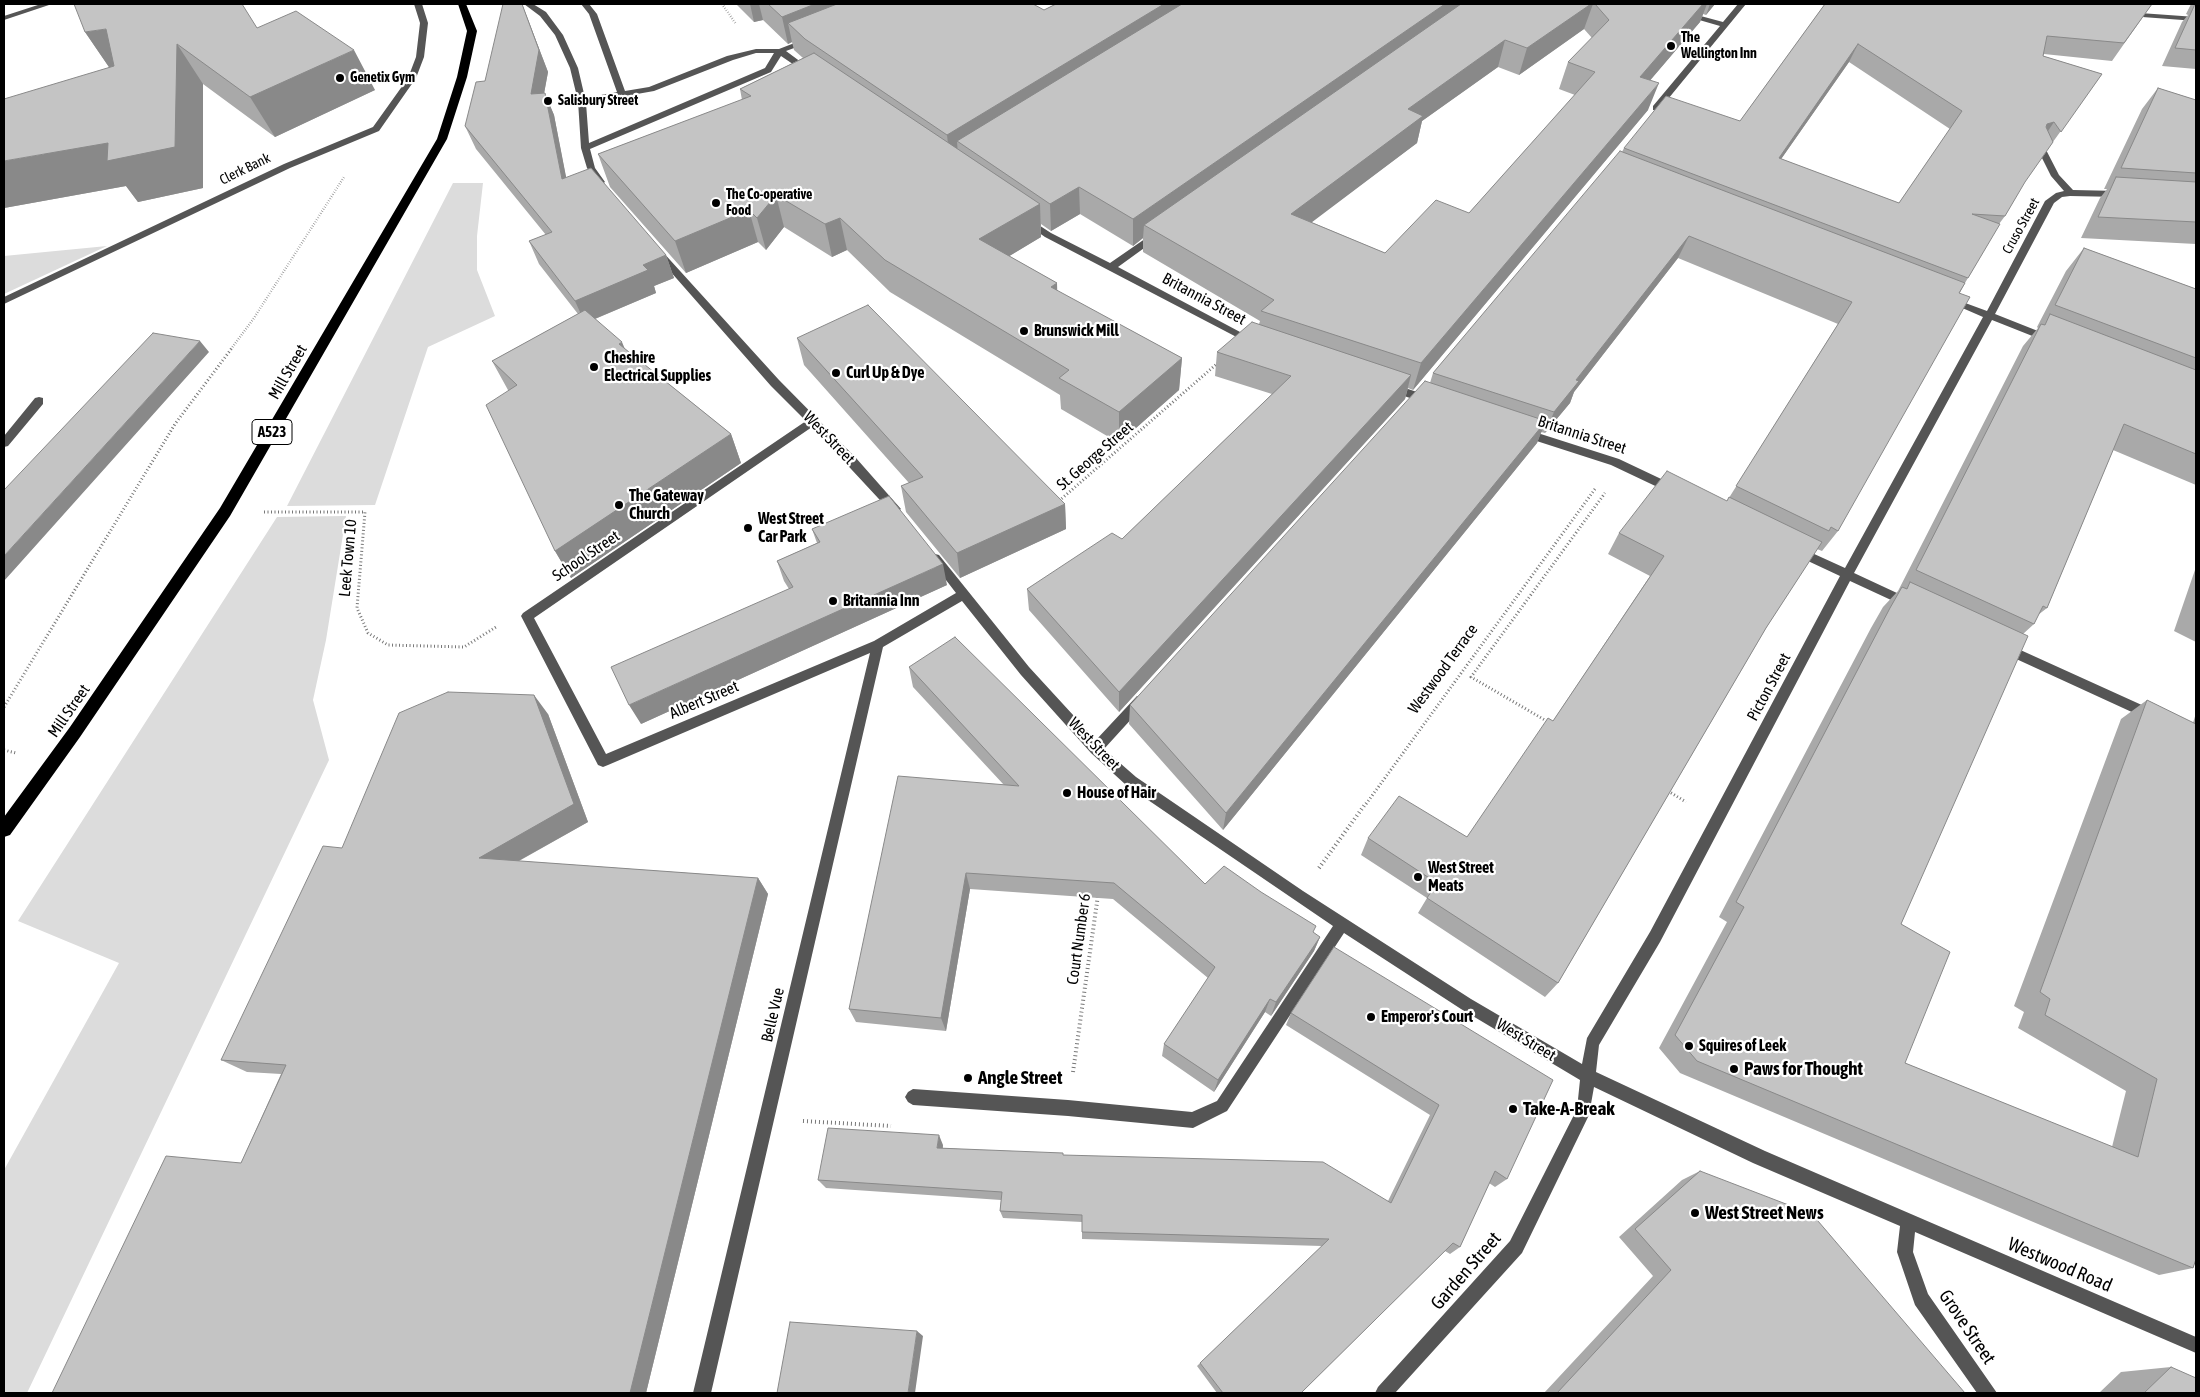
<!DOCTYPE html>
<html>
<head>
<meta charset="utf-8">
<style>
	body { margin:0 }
	#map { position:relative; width:2200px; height:1397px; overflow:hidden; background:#fff; font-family:"Asap Condensed",sans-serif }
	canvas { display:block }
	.frame { position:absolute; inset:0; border:5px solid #000; pointer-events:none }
</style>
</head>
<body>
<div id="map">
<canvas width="2200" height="1397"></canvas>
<div class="frame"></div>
</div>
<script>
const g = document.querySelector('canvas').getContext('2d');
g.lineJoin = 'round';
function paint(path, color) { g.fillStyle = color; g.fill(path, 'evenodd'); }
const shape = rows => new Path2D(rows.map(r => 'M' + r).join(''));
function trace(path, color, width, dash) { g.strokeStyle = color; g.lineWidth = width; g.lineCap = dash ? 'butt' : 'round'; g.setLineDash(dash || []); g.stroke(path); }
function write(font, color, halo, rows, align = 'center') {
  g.font = font + ' "Asap Condensed",sans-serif'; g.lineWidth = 4.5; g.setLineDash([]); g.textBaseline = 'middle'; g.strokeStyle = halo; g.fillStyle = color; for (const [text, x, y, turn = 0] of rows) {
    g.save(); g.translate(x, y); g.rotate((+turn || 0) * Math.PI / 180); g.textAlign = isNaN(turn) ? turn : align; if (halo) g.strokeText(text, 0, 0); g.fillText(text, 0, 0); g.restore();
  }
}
paint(shape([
	[453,183,483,183,477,236,477,270,495,316,428,347,375,505,287,506],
	[107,246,4,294,4,256],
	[346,516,326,640,313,700,329,760,27,1393,4,1393,4,1170,119,963,18,921,277,517]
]), '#dcdcdc');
trace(shape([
	[722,4,736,24],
	[231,349,254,318,344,177]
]), '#777', 2.5, [0.5, 2]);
trace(shape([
	[1059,501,1219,362],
	[264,512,365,512,357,608,368,633,388,645,464,647,496,627],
	[4,707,175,424,232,348],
	[1550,723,1471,677,1605,493],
	[4,750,16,753],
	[1668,791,1686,802],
	[1366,804,1595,489]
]), '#777', 3, [1, 2.5]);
trace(shape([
	[1319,868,1366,803],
	[1073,1072,1098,895],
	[803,1121,891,1126]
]), '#777', 4, [1, 3]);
paint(shape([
	[41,4,52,4,4,20,4,16,41,4],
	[414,4,422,4,428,23,424,57,416,78,379,131,290,168,4,304,4,297,284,164,373,127,408,78,416,57,420,23,414,4],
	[524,4,533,4,546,12,563,35,578,68,585,98,617,92,589,14,581,4,589,4,597,14,625,91,649,87,727,56,756,49,779,49,810,37,814,39,813,41,786,51,813,71,806,73,781,56,771,72,590,149,595,168,605,182,601,185,598,184,587,168,581,148,578,101,570,68,555,35,540,16,524,4],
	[756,53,774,53,765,68,589,143,586,103,654,91,733,60,756,53],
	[1738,4,1746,4,1659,110,1653,110,1653,106,1720,26,1682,15,1682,11,1723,22,1738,4],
	[2126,12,2196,17,2196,21,2129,16,2126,16,2126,12],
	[2039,141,2043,144,2059,175,2073,190,2119,191,2124,194,2119,197,2070,196,2062,197,2054,203,1995,314,2053,337,2054,339,2049,342,2045,341,1992,320,1854,573,1912,600,1914,603,1912,606,1904,606,1850,581,1660,942,1599,1045,1596,1072,1765,1151,2196,1337,2196,1353,1915,1232,1913,1252,1928,1294,1997,1393,1977,1393,1915,1305,1897,1252,1900,1226,1753,1163,1594,1087,1589,1115,1522,1253,1395,1393,1375,1393,1378,1387,1510,1241,1577,1109,1580,1080,1461,1009,1344,933,1227,1111,1193,1128,1068,1116,913,1105,908,1102,905,1097,908,1092,913,1089,1068,1100,1192,1112,1217,1101,1333,926,1126,785,1091,753,1021,675,962,601,883,647,711,1393,693,1393,870,653,608,765,603,767,598,765,521,616,523,613,806,421,771,386,655,254,655,250,661,250,779,380,856,458,901,509,895,513,891,512,812,427,534,618,606,754,874,641,956,593,929,558,935,554,939,555,1029,667,1096,740,1137,696,1145,696,1147,700,1145,704,1104,749,1136,777,1303,891,1471,999,1582,1064,1587,1038,1650,932,1840,576,1793,554,1791,551,1793,548,1801,548,1845,568,1983,317,1944,300,1949,297,1987,311,2045,201,2056,193,2064,191,2051,176,2035,144,2039,141],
	[1028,218,1051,233,1110,263,1152,234,1158,234,1158,238,1118,267,1257,341,1256,343,1248,343,1045,237,1025,223,1023,221,1028,218],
	[1390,383,1432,397,1433,400,1428,404,1386,390,1386,384,1390,383],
	[39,397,43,398,43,404,8,446,4,447,4,436,35,398,39,397],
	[1522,428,1619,459,1676,486,1678,489,1672,493,1668,492,1611,465,1518,435,1517,432,1522,428],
	[2005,643,2155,711,2157,715,2155,719,2151,720,2147,719,2001,652,1999,648,2001,644,2005,643]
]), '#555');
paint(shape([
	[458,4,466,4,477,31,467,77,447,139,230,516,80,737,10,835,4,837,4,817,70,727,220,508,437,139,457,77,467,31,458,4]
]), '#000');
paint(shape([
	[522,4,548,72,544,93,554,115,566,178,666,255,674,278,654,286,656,293,595,319,625,349,731,434,741,463,571,578,555,551,508,390,492,361,578,314,539,264,529,241,546,235,476,149,465,126,485,81],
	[736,4,1033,4,1044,10,1056,4,1715,4,1706,15,1703,14,1700,22,1650,80,1648,110,1413,390,1408,388,1405,399,1119,712,1029,610,1027,589,1122,539,1272,394,1215,376,1217,352,1259,324,1260,321,1143,252,1143,238,1133,246,1080,214,1051,231,1041,224,1041,237,1009,256,1057,283,1057,291,1182,358,1179,390,1119,443,1061,409,1060,395,890,292,847,250,832,257,784,227,766,250,758,242,686,273,610,187,598,154,742,100,740,89,803,58,794,50,792,42,788,44,763,20,754,22],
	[1584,29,1592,38,1568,62,1559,89,1575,95,1469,213,1385,253,1311,222,1417,143,1422,121,1498,67,1519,75],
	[1825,4,2152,4,2112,61,2044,54,2043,56,2102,74,2024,182,2005,216,1999,224,1965,283,1838,531,1822,551,1817,549,1766,628,1558,983,1545,997,1418,913,1427,898,1361,855,1368,838,1467,837,1553,721,1650,576,1608,554,1619,533,1727,501,1838,324,1678,258,1574,392,1570,403,1545,433,1541,432,1537,443,1223,830,1129,724,1130,705,1430,383,1433,373,1622,152,1624,148,1740,121],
	[1849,62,1950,129,1899,203,1781,159],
	[2191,4,2196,4,2196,69,2162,66,2182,22,2188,15,2186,14],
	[257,28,375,90,275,137,203,84,203,188,138,202,126,186,4,208,109,67,85,32],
	[2158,88,2196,100,2196,244,2081,238,2100,198,2107,189,2104,189,2142,109],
	[2084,248,2196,289,2196,485,2113,450,2047,608,2038,615,2034,624,2023,634,1901,924,1905,1063,2112,1147,2126,1091,2018,1028,2024,1012,2014,1006,2121,719,2147,700,2193,723,2196,713,2196,1259,2193,1268,2159,1275,1680,1073,1659,1048,1727,922,1719,917,1871,628,1883,607,1898,591,2023,346,2038,328,2037,327,2066,271],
	[797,338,1065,504,1066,529,960,578,906,512,901,486,909,483,804,365],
	[812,529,947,585,641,724,789,589,784,581,777,561,817,543],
	[2196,567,2196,642,2174,631],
	[909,667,1205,884,1314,933,1320,937,1314,951,1271,1016,1265,1012,1214,1092,1162,1056,1164,1044,1208,978,1113,899,970,889,946,1031,856,1022,849,1009,1004,785,913,687],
	[548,714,588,822,519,861,758,878,768,894,646,1393,52,1393,241,1163,281,1074,247,1072,221,1060,342,848],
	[1334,947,1507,1179,1495,1187,1489,1183,1460,1247,1450,1254,1445,1251,1301,1393,1217,1393,1197,1366,1322,1246,1082,1239,1082,1222,1003,1218,1000,1211,1001,1200,826,1188,818,1180,943,1145,943,1148,1063,1155,1388,1201,1430,1115,1286,1025,1291,1013],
	[1700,1171,1965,1393,1544,1393,1653,1276,1619,1237,1682,1180],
	[2171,1367,2196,1393,2099,1393,2121,1372]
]), '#a9a9a9');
paint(shape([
	[522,4,548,72,540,116,531,94],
	[750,4,759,4,763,20,754,22],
	[815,4,888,4,788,23,792,42,788,44,782,17],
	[1164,4,1207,4,957,141,958,157,950,162,947,135],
	[1445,4,1477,4,1144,225,1143,238,1133,246,1133,219],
	[1591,4,1593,4,1584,29,1519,75,1527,48],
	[1703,4,1707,4,1700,22,1630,104,1640,77],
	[1710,4,1715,4,1706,15],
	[106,29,134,69,113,73,85,32],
	[1505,40,1498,67,1422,121,1417,143,1287,241,1291,214,1408,109],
	[177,44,203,84,203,188,138,202,126,186,4,208,4,161,108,143],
	[1858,44,1849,62,1770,175,1779,158],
	[354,50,375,90,275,137,250,97],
	[1659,83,1648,110,1413,390,1421,363],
	[545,93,554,115,571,202,562,179],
	[2054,122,2042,140,2047,124],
	[1079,187,1080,214,1051,231,1050,204],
	[776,195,784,227,766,250,757,218],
	[1040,204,1041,237,983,272,979,239],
	[749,210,758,242,686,273,675,241],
	[840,218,847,250,832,257,825,224],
	[1689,236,1678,258,1574,392,1570,403,1545,433,1554,412,1576,380],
	[666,255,674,278,654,286,656,293,585,323,575,301,643,265],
	[1057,283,1058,315,1051,287],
	[200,341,209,352,4,581,4,556],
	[622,342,634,371,619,344],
	[1182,358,1179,390,1119,443,1119,412],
	[1411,375,1405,399,1119,712,1119,692],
	[1546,421,1537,443,1223,830,1226,813],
	[731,434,741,463,571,578,555,551],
	[1065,504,1066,529,960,578,957,553],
	[943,564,947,585,641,724,629,705],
	[534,695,548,714,588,822,495,874,479,858],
	[966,873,970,889,946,1031,941,1018],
	[758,878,768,894,646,1393,630,1393],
	[1320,937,1314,951,1271,1016,1276,1002],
	[1270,999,1265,1012,1214,1092,1218,1080],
	[939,1135,943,1145,941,1157,937,1148],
	[917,1331,923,1336,915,1393,908,1393]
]), '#898989');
const building = shape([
	[74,4,242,4,257,28,296,11,354,50,250,97,177,44,175,147,107,161,108,143,4,161,4,99,114,66,106,29,85,32,74,4],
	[503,4,522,4,539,50,531,94,545,93,562,179,591,168,666,255,643,265,648,270,575,301,529,241,552,232,465,126,476,82,485,81,503,4],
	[768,4,815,4,782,17,768,4],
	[837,4,1033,4,1044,10,1056,4,1164,4,947,135,805,39,788,23,837,4],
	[1182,4,1445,4,1133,219,1079,187,1050,204,957,141,1182,4],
	[1461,4,1591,4,1527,48,1505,40,1408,109,1423,116,1291,214,1385,253,1436,200,1469,213,1595,72,1568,62,1609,20,1595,4,1703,4,1640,77,1659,83,1421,363,1261,311,1274,300,1144,225,1461,4],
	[1825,4,2152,4,2124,43,2047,36,2043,56,2102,74,2061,132,2054,122,2047,124,2046,127,2053,142,2025,182,2005,216,1972,214,2000,224,1968,278,1624,148,1666,96,1740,121,1825,4],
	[1858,44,1962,111,1899,203,1779,158,1858,44],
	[2195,4,2196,4,2196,50,2175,48,2195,4],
	[814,53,1040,204,979,239,1057,283,1051,287,1182,358,1119,412,1059,378,1069,370,885,260,840,218,825,224,776,195,757,218,749,210,675,241,598,154,751,96,740,89,814,53],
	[2158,88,2196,100,2196,173,2121,168,2158,88],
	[1620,151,1965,283,1959,293,1970,297,1838,531,1831,527,1829,531,1736,486,1852,302,1689,236,1576,380,1579,381,1554,412,1433,373,1620,151],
	[2116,177,2196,182,2196,222,2098,217,2116,177],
	[2084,248,2196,289,2196,358,2055,305,2084,248],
	[868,305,1065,504,957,553,901,486,923,477,797,338,868,305],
	[585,310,622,342,619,344,731,434,555,551,486,405,517,385,492,361,585,310],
	[2050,314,2196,370,2196,454,2124,424,2047,608,2043,606,2034,624,1916,570,2041,324,2045,325,2050,314],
	[1252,322,1411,375,1119,692,1027,589,1112,533,1122,539,1291,376,1217,352,1252,322],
	[153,333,200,341,4,556,4,490,153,333],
	[1425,381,1546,421,1226,813,1130,705,1425,381],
	[1667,471,1727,501,1729,497,1822,542,1766,628,1558,983,1427,898,1437,883,1368,838,1399,796,1467,837,1548,718,1553,721,1664,556,1619,533,1667,471],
	[889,496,943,564,629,705,611,667,793,587,777,561,820,542,812,529,889,496],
	[1910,582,2028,636,1901,924,1950,952,1905,1063,2138,1157,2157,1079,2045,1015,2050,999,2040,992,2147,700,2196,724,2196,1259,2193,1268,1697,1061,1675,1035,1744,907,1736,902,1890,608,1902,587,1907,589,1910,582],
	[955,637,1205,884,1224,866,1261,892,1316,926,1313,932,1320,937,1276,1002,1270,999,1218,1080,1164,1044,1215,967,1114,883,966,873,941,1018,849,1009,898,776,1019,786,909,667,955,637],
	[448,692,534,695,574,804,479,858,758,878,630,1393,52,1393,166,1156,241,1163,286,1065,221,1060,323,846,342,848,399,713,448,692],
	[1334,947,1553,1080,1507,1179,1495,1171,1460,1247,1453,1243,1301,1393,1223,1393,1200,1363,1329,1239,1082,1232,1082,1215,1000,1211,1002,1192,818,1180,828,1128,939,1135,937,1148,1063,1153,1063,1155,1323,1162,1391,1203,1439,1105,1291,1013,1334,947],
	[1700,1171,1812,1214,1965,1393,1557,1393,1671,1270,1635,1229,1700,1171],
	[790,1322,917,1331,908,1393,777,1393,790,1322],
	[2171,1367,2196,1378,2196,1393,2144,1393,2171,1367]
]);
paint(building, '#c4c4c4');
trace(building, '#898989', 1);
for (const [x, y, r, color] of [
	[1671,46,5,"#000"],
	[340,78,5,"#000"],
	[548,101,5,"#000"],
	[716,203,5,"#000"],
	[1024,331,5,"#000"],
	[594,367,5,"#000"],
	[836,373,5,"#000"],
	[619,505,5,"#000"],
	[748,528,5,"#000"],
	[833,601,5,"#000"],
	[1067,793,5,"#000"],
	[1418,877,5,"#000"],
	[1371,1017,5,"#000"],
	[1689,1046,5,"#000"],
	[1734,1069,5,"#000"],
	[968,1078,5,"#000"],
	[1513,1109,5,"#000"],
	[1695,1213,5,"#000"]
]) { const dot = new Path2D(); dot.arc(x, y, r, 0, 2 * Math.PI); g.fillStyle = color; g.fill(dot); trace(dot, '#fff', 2); }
write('bold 14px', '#000', '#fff', [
	["The",1681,38],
	["Wellington Inn",1681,54],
	["Genetix Gym",350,78],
	["Salisbury Street",558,101],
	["The Co-operative",726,195],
	["Food",726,211]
], 'left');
write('14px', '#000', '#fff', [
	["Clerk Bank",245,169,-26],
	["Cruso Street",2021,226,-61]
]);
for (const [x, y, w] of [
	[272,432,40]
]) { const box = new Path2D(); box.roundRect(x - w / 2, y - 12.5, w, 25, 4); g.fillStyle = '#fff'; g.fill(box); trace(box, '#000', 1); }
write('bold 15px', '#000', null, [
	["A523",272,432]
]);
write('16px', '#000', '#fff', [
	["Britannia Street",1204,299,28],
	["Mill Street",288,372,-60],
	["Britannia Street",1582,435,18],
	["West Street",829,438,46],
	["St. George Street",1095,456,-41],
	["School Street",586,556,-34],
	["Leek Town 10",348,558,-85],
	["Westwood Terrace",1443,669,-54],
	["Picton Street",1769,687,-62],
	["Albert Street",704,700,-23],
	["Mill Street",69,711,-55],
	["West Street",1094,744,46],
	["Court Number 6",1079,939,-82],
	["Belle Vue",773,1015,-77],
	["West Street",1526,1040,31]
]);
write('bold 16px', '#000', '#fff', [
	["Brunswick Mill",1034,331],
	["Cheshire",604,358],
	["Electrical Supplies",604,376],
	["Curl Up & Dye",846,373],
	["The Gateway",629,496],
	["Church",629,514],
	["West Street",758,519],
	["Car Park",758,537],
	["Britannia Inn",843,601],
	["House of Hair",1077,793],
	["West Street",1428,868],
	["Meats",1428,886],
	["Emperor's Court",1381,1017],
	["Squires of Leek",1699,1046]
], 'left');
write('bold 19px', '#000', '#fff', [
	["Paws for Thought",1744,1069],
	["Angle Street",978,1078],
	["Take-A-Break",1523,1109],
	["West Street News",1705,1213]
], 'left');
write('19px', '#000', '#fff', [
	["Westwood Road",2060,1265,23],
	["Garden Street",1466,1271,-49],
	["Grove Street",1967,1327,56]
]);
</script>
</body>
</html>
